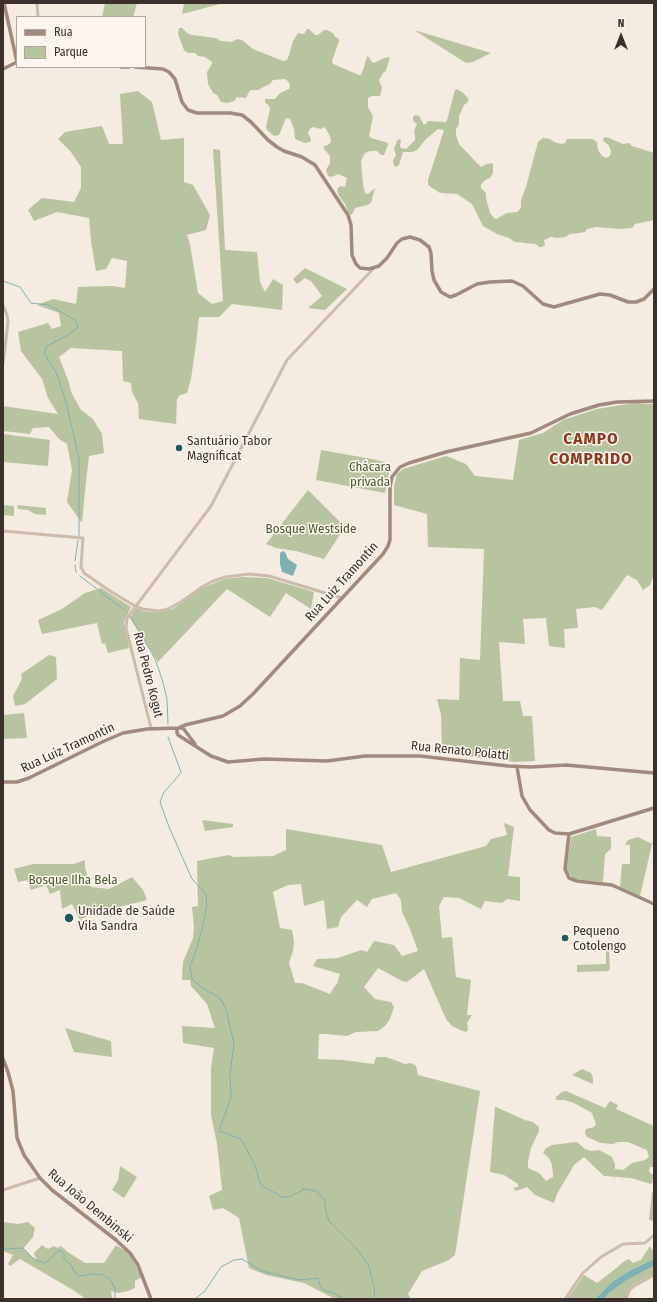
<!DOCTYPE html>
<html>
<head>
<meta charset="utf-8">
<style>
	body { margin:0 }
	#map { position:relative; width:657px; height:1302px; overflow:hidden; background:#f4ebe1; font-family:"Fira Sans Condensed",sans-serif }
	canvas { display:block }
	.frame { position:absolute; inset:0; border:4px solid #3b302b; pointer-events:none }
	.legend { position:absolute; left:16px; top:16px; width:130px; height:52px; box-sizing:border-box; background:#fbf5ee; border:1px solid #aea6a0; margin:0; padding:5px 7px; list-style:none; font-size:12px; color:#3b302b }
	.legend li { display:flex; align-items:center; gap:8px; height:20px }
	.legend b { width:20px; border:1px solid #aea6a0 }
	.north { position:absolute; left:601px; top:16px; width:40px; height:40px; -webkit-text-stroke:3px #fbf5ee; paint-order:stroke; rotate:0deg; font-size:11px; font-weight:700; line-height:16px; text-align:center; color:#3b302b }
	.north::after { content:''; display:block; margin:auto; width:14px; height:18px; background:#3b302b; clip-path:polygon(50% 0,100% 100%,50% 72%,0 100%) }
</style>
</head>
<body>
<div id="map">
<canvas width="657" height="1302"></canvas>
<div class="frame"></div>
<ul class="legend">
<li><b style="height:5px;background:#a18a7d"></b>Rua</li>
<li><b style="height:11px;background:#b8c4a0"></b>Parque</li>
</ul>
<div class="north">N</div>
</div>
<script>
const g = document.querySelector('canvas').getContext('2d');
g.lineJoin = 'round';
function paint(path, color) { g.fillStyle = color; g.fill(path, 'evenodd'); }
const shape = rows => new Path2D(rows.map(r => 'M' + r).join(''));
function trace(path, color, width, dash) { g.strokeStyle = color; g.lineWidth = width; g.lineCap = dash ? 'butt' : 'round'; g.setLineDash(dash || []); g.stroke(path); }
function write(font, color, halo, rows, align = 'center') {
  g.font = font + ' "Fira Sans Condensed",sans-serif'; g.lineWidth = 3; g.setLineDash([]); g.textBaseline = 'middle'; g.strokeStyle = halo; g.fillStyle = color; for (const [text, x, y, turn = 0] of rows) {
    g.save(); g.translate(x, y); g.rotate((+turn || 0) * Math.PI / 180); g.textAlign = isNaN(turn) ? turn : align; if (halo) g.strokeText(text, 0, 0); g.fillText(text, 0, 0); g.restore();
  }
}
paint(shape([
	[105,3,137,3,133,17,102,17],
	[184,3,224,3,182,14],
	[179,28,182,28,187,33,192,35,216,38,221,41,232,42,237,39,242,40,253,49,283,61,287,60,289,55,293,41,298,33,304,34,307,29,309,29,315,35,318,35,324,30,327,30,333,33,335,37,338,38,339,41,332,61,333,64,359,75,361,75,364,67,367,57,368,56,372,62,374,63,384,58,390,57,386,71,383,73,379,80,382,88,380,96,372,96,368,98,368,107,373,116,369,136,371,138,388,143,388,145,384,155,381,155,377,151,370,151,365,153,361,161,363,184,365,193,368,194,375,188,371,203,367,205,355,208,353,213,351,215,348,212,345,204,339,196,337,189,340,186,345,187,347,178,338,174,332,177,328,176,326,170,330,163,330,156,324,149,324,146,328,145,331,142,330,136,326,129,324,127,321,129,313,127,310,129,308,133,311,139,310,142,305,143,295,139,294,129,290,119,286,118,279,135,274,136,267,130,266,127,270,109,269,106,265,102,265,99,275,99,280,93,289,89,290,86,289,82,285,79,273,80,270,84,263,87,259,90,251,90,249,92,246,98,237,97,234,101,228,103,221,102,217,95,213,93,208,84,207,72,212,64,212,62,205,57,198,56,195,53,188,53,184,50,178,34],
	[414,30,491,53,473,62,466,63],
	[457,89,462,92,469,99,467,103,464,105,459,116,459,124,456,129,456,135,459,144,475,161,481,167,487,164,492,163,493,164,493,173,490,178,485,180,481,185,481,188,486,193,486,198,490,213,494,218,496,219,507,213,517,212,521,208,521,200,526,187,538,142,543,138,550,139,554,142,562,144,565,143,567,139,592,139,597,142,598,150,602,156,606,158,610,156,611,151,609,146,603,140,604,137,609,138,623,144,629,143,632,146,654,153,654,220,635,224,632,228,620,229,596,227,587,229,585,232,580,233,570,234,565,237,557,238,551,237,544,240,545,245,542,247,539,247,536,244,515,242,509,238,497,234,483,226,472,204,457,194,440,193,428,185,428,180,444,130,438,129,426,139,417,150,412,152,403,152,399,165,396,167,394,166,393,160,396,155,394,149,397,141,399,139,401,140,400,146,401,148,406,149,415,140,415,135,414,131,417,124,413,121,413,117,415,115,419,116,424,125,426,124,428,121,446,122,447,120,455,90],
	[138,91,152,102,161,140,184,138,184,182,193,185,210,215,206,230,187,235,190,244,198,293,212,304,223,301,213,149,220,150,225,250,257,252,260,282,265,292,273,279,283,285,282,310,232,304,219,317,199,317,196,344,191,379,187,393,180,395,177,399,176,424,139,419,138,403,132,392,131,383,123,381,122,351,71,348,59,357,68,380,72,394,81,410,93,419,102,434,104,453,89,456,86,481,82,523,67,502,72,470,67,444,59,439,49,427,33,428,30,434,3,431,3,406,58,414,48,398,42,379,21,351,18,332,48,323,52,329,61,326,59,313,37,305,53,299,76,304,78,287,112,286,125,288,127,261,112,258,106,269,96,271,91,241,89,218,57,212,34,221,28,210,42,198,74,202,81,188,81,167,71,152,58,139,65,132,102,126,109,144,123,144,120,94],
	[305,268,347,289,325,310,308,308,322,296,311,281,305,278,297,284,293,279],
	[634,403,654,404,654,574,650,585,643,590,637,580,627,575,602,610,595,607,576,609,578,628,564,629,565,648,549,646,546,618,523,619,525,644,499,642,503,701,520,701,523,716,532,716,535,761,515,762,442,753,441,715,437,699,459,700,460,658,480,660,484,549,428,547,427,514,394,505,394,486,397,474,403,469,446,456,466,464,475,476,513,480,519,440,543,433,563,420,597,409],
	[3,434,50,440,48,466,3,462],
	[321,450,372,459,385,462,390,467,385,493,316,480],
	[308,490,345,527,324,559,296,551,276,548,266,544],
	[3,505,14,506,14,516,3,515],
	[17,505,46,508,46,515,35,514,28,510,18,509],
	[243,577,267,578,314,592,311,609,286,593,270,617,227,589,158,662,130,618,136,608,143,611,153,612,173,609,201,589,212,584,225,579],
	[101,588,131,607,124,622,129,648,108,653,105,643,102,644,97,623,42,634,38,620,62,609,85,593],
	[49,655,56,657,57,679,25,704,15,706,13,696,22,679,21,674],
	[24,713,27,738,3,739,3,715],
	[202,820,233,824,233,827,205,831],
	[504,823,514,827,508,876,520,877,520,901,507,899,502,903,485,901,481,909,459,898,444,897,439,906,442,938,452,937,456,977,471,980,467,1015,472,1015,467,1023,468,1030,466,1032,460,1030,452,1026,446,1019,424,969,407,982,402,981,378,968,364,987,375,999,391,1002,394,1007,390,1019,385,1026,378,1031,356,1032,347,1036,325,1034,319,1034,318,1059,343,1060,374,1064,376,1057,386,1057,405,1064,411,1063,416,1066,418,1075,480,1091,455,1255,449,1260,422,1271,408,1294,411,1299,335,1299,304,1283,266,1275,249,1268,239,1218,223,1208,213,1210,209,1196,222,1190,217,1144,211,1115,211,1068,214,1048,183,1043,182,1026,215,1028,207,1004,191,986,190,980,182,980,183,962,193,938,194,927,192,907,198,906,197,861,229,855,233,857,273,856,286,850,286,829,382,845,391,872,486,846,491,839,507,835],
	[301,884,304,906,324,900,327,929,338,927,341,917,357,900,367,907,372,899,396,893,401,900,402,912,410,929,418,951,402,956,394,945,374,941,367,952,361,950,338,958,317,959,313,966,340,974,337,984,334,987,330,994,302,983,295,983,289,963,293,951,294,941,292,930,280,928,273,892,288,885],
	[596,829,597,836,611,837,611,849,605,854,603,882,576,879,572,877,567,871,567,866,571,837],
	[638,837,652,844,654,839,654,844,652,844,640,896,620,887,622,864,630,864,630,845,625,845,628,840],
	[85,860,85,868,91,887,109,889,132,877,143,890,147,900,92,914,80,920,72,904,62,909,60,890,50,894,46,885,31,890,27,880,18,882,14,869,33,864,74,864],
	[603,947,608,947,609,951,610,969,608,971,577,972,577,965,606,964,606,950,603,949],
	[65,1028,111,1041,112,1057,74,1052],
	[582,1069,591,1073,593,1078,593,1084,572,1075],
	[566,1091,605,1108,610,1101,618,1105,616,1109,654,1126,654,1167,650,1167,649,1171,651,1174,654,1174,652,1183,651,1184,631,1178,604,1176,584,1157,574,1165,557,1194,554,1203,535,1195,527,1187,516,1191,513,1188,518,1187,518,1184,504,1175,490,1172,495,1107,496,1107,525,1120,533,1122,539,1127,539,1131,531,1148,528,1162,528,1168,539,1173,546,1181,553,1177,553,1173,552,1165,549,1158,543,1153,546,1148,552,1145,577,1142,585,1149,591,1151,599,1150,612,1157,615,1164,615,1169,623,1170,632,1163,645,1160,649,1157,647,1150,628,1142,618,1142,613,1144,601,1143,587,1137,585,1133,586,1129,594,1127,596,1124,592,1113,574,1103,564,1100,556,1100,556,1097,562,1092],
	[120,1166,137,1177,124,1198,112,1190,118,1180],
	[652,1192,654,1193,654,1221,649,1220],
	[3,1222,18,1224,28,1222,35,1228,33,1237,23,1249,37,1261,34,1253,42,1245,48,1249,54,1246,58,1248,60,1246,65,1249,66,1251,85,1263,104,1263,116,1245,129,1253,142,1277,135,1281,135,1288,128,1291,118,1293,111,1291,112,1299,86,1299,73,1290,20,1259,10,1266,8,1264,13,1255,3,1251],
	[650,1246,652,1250,654,1248,654,1259,629,1271,612,1282,595,1299,567,1299,584,1275,597,1283,619,1266,623,1262,629,1259,633,1263,641,1260],
	[654,1266,654,1274,634,1284,630,1287,625,1299,605,1299,608,1294,627,1280]
]), '#b8c4a0');
paint(shape([
	[283,551,285,552,288,559,297,565,293,576,282,572,280,564,280,553],
	[654,1259,654,1266,627,1280,608,1294,605,1299,595,1299,612,1282,629,1271]
]), '#7fb0b2');
trace(shape([
	[3,281,20,287,31,303,49,305,75,320,78,327,68,335,47,346,44,353,57,374,67,406,79,459,79,536],
	[75,561,78,540],
	[75,565,76,572],
	[80,576,127,612],
	[130,616,155,659,162,679,167,699,168,724],
	[168,737,181,772,175,780,164,792,160,802,169,827,192,879,206,894,207,905,202,930,194,957,190,966,192,979,204,989,220,998,226,1009,234,1044,230,1074,231,1097,219,1131,241,1139,254,1163,261,1185,282,1197,289,1197,304,1189,316,1191,321,1195,325,1201,326,1212,329,1221,357,1249,369,1266,375,1291,373,1299],
	[3,1249,23,1248,34,1259,44,1263,48,1261,57,1252,61,1250,64,1254,64,1259,71,1265,75,1273,79,1276,93,1274,103,1275,110,1279,115,1288,115,1299],
	[195,1299,205,1291,221,1267,234,1260,242,1259,262,1271,299,1280,317,1278,321,1287,326,1291,334,1293,344,1299]
]), '#7fb0b2', 1);
trace(shape([
	[37,3,38,17],
	[3,305,7,315,8,322,3,364],
	[3,531,83,538,81,567,84,573,110,591,135,606,143,609,159,611,168,609,181,602,202,587,213,581,226,577,249,574,269,576,342,598],
	[151,728,126,628,127,618,211,506,287,360,373,269],
	[3,1190,40,1178],
	[565,1299,583,1273,601,1257,623,1244,645,1243,654,1235],
	[626,1299,630,1289,634,1286,654,1275]
]), '#cdbbac', 3);
trace(shape([
	[4,3,17,62],
	[121,67,129,67],
	[135,67,163,69,169,72,175,79,182,102,188,110,197,113,230,113,242,115,251,122,268,140,277,147,284,151,302,157,315,165,348,215,351,225,352,255,356,264,360,268,369,269,379,266,387,258,397,243,402,239,410,237,420,240,429,247,431,253,432,271,434,280,441,292,450,297,456,295,477,284,490,282,512,281,523,286,543,304,554,307,600,294,610,295,628,302,636,302,644,299,654,289],
	[3,69,17,62],
	[180,727,185,725,223,716,240,706,253,694,383,554,388,546,390,540,390,487,392,477,400,467,409,463,446,452,531,433,570,414,599,405,617,402,654,401],
	[178,735,211,756,228,762,264,759,327,761,365,756,420,756,508,766,531,767,566,765,654,773],
	[178,735,177,733,177,729,179,728,183,728,195,744],
	[517,767,522,796,530,810,549,830,555,833,569,834,565,869,569,878,577,881,612,885,654,904],
	[3,782,17,782,29,778,102,742,123,733,147,729,179,728],
	[569,834,654,808],
	[3,1059,8,1072,13,1091,17,1138,24,1155,40,1178,52,1190,116,1240,130,1253,138,1265,151,1299]
]), '#a18a7d', 3.5);
for (const [x, y, r, color] of [
	[179,448,4,"#1f5a5e"],
	[69,918,5,"#1f5a5e"],
	[565,938,4,"#1f5a5e"]
]) { const dot = new Path2D(); dot.arc(x, y, r, 0, 2 * Math.PI); g.fillStyle = color; g.fill(dot); trace(dot, '#fbf5ee', 1.5); }
write('13px', '#3b302b', '#fbf5ee', [
	["Santuário Tabor",187,441],
	["Magnificat",187,456],
	["Unidade de Saúde",78,911],
	["Vila Sandra",78,926],
	["Pequeno",573,931],
	["Cotolengo",573,946]
], 'left');
write('13px', '#4a5a2e', '#fbf5ee', [
	["Chácara",370,467],
	["privada",370,482],
	["Bosque Westside",311,529],
	["Bosque Ilha Bela",73,880]
]);
write('13px', '#3b302b', '#fbf5ee', [
	["Rua Luiz Tramontin",342,582,-48],
	["Rua Pedro Kogut",148,675,76],
	["Rua Luiz Tramontin",68,748,-25],
	["Rua Renato Polatti",460,751,6],
	["Rua João Dembinski",90,1206,40]
]);
g.letterSpacing = '1px';
write('bold 17px', '#8c3b22', '#fbf5ee', [
	["CAMPO",591,439],
	["COMPRIDO",591,459]
]);
g.letterSpacing = '0px';
</script>
</body>
</html>
